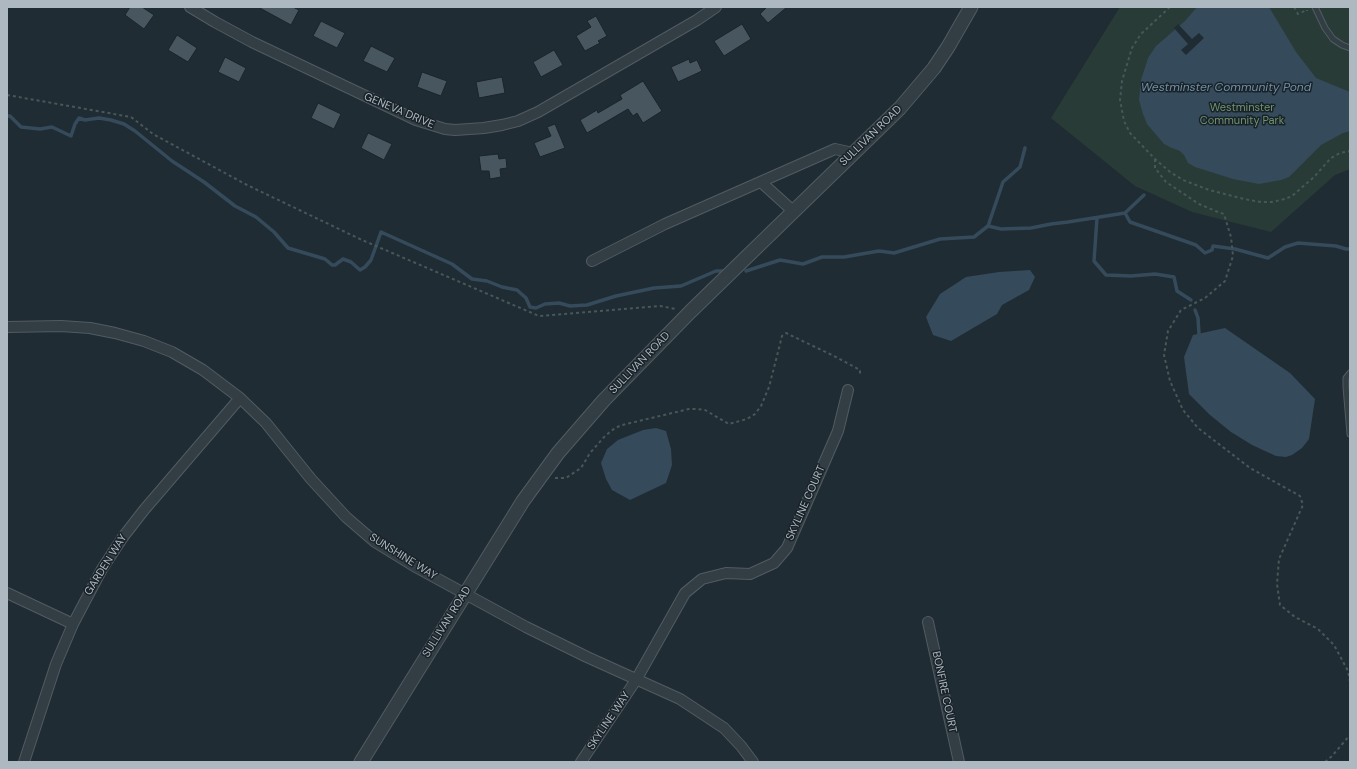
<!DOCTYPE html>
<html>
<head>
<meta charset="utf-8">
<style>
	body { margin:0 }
	#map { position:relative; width:1357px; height:769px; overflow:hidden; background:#202c33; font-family:"DM Sans",sans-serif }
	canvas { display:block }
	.frame { position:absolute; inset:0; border:8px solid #adb8c1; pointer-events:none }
</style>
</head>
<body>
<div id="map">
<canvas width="1357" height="769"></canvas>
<div class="frame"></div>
</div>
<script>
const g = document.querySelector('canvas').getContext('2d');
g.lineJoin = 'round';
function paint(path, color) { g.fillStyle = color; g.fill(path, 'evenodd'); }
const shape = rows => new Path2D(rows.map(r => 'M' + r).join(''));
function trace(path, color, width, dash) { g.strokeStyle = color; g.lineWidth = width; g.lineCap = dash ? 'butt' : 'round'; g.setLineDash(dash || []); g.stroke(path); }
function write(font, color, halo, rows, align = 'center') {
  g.font = font + ' "DM Sans",sans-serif'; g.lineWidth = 3; g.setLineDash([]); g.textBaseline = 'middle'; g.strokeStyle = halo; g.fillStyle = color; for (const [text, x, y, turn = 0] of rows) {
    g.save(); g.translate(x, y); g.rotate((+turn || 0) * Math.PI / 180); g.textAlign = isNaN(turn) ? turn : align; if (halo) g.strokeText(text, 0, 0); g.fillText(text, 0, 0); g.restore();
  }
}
paint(shape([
	[1120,7,1350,7,1350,169,1335,175,1271,232,1192,212,1135,186,1051,118]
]), '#283b37');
paint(shape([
	[1197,7,1269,7,1296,52,1316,78,1350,92,1350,131,1343,133,1321,145,1289,177,1281,180,1259,184,1233,179,1195,167,1188,163,1184,155,1180,151,1172,148,1164,144,1147,124,1143,114,1139,100,1141,80,1148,58,1156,46,1185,21],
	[1030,270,1035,277,1029,290,1002,305,997,314,951,341,933,335,926,317,940,294,966,277,999,272],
	[1225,328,1290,373,1315,399,1309,439,1302,448,1292,455,1286,457,1276,456,1252,445,1231,432,1210,415,1189,394,1184,357,1193,335],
	[656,428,666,431,671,449,672,465,666,483,630,500,612,490,606,479,601,463,607,449,618,440,643,430]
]), '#354a5a');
paint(shape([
	[1178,24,1192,39,1199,33,1204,38,1186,55,1181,50,1188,44,1174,28]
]), '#202c33');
trace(shape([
	[7,116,10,116,21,127,40,129,52,127,71,136,75,124,79,118,85,120,99,118,111,120,124,124,135,131,172,161,204,182,235,206,256,217,274,232,288,248,325,259,332,265,335,265,343,259,351,262,360,270,365,267,371,260,381,232,452,264,472,279,487,281,502,287,517,290,526,298,530,307,536,308,545,304,559,303,570,306,587,305,616,296,654,288,681,286,716,271,726,271],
	[1125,213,1130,222,1196,245,1205,253,1212,250,1213,246,1235,249,1268,258,1285,247,1298,243,1336,246,1346,249,1350,249],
	[1097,218,1094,261,1106,275,1131,276,1155,274,1174,277,1177,291,1191,300],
	[988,226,1001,229,1031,228,1051,224,1068,222,1125,213,1144,195],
	[746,271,780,260,803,264,822,257,844,257,879,251,894,253,940,239,974,237,988,226,1003,182,1020,167,1025,148],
	[1195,310,1198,318,1199,334]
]), '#354a5a', 3.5);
const building = shape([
	[130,7,142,7,154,15,144,29,125,15,130,7],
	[258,7,293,7,299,10,291,25,258,7],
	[767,7,787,7,768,23,760,14,767,7],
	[596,16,607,36,598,41,600,43,585,51,576,36,591,27,587,21,596,16],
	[321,21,345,33,337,48,313,36,321,21],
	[742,24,751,39,724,56,714,41,742,24],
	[177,35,197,48,188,62,168,50,177,35],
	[371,46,395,58,387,72,363,61,371,46],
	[554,50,563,65,541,77,533,62,554,50],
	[225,57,246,68,239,82,218,72,225,57],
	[689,59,690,63,697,60,702,71,678,82,671,67,689,59],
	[422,72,447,81,441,96,417,87,422,72],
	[502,77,505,93,479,98,476,82,502,77],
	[643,81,662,111,643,123,637,113,633,116,628,109,587,133,580,120,597,110,598,113,622,99,620,95,643,81],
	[318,103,341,114,334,129,311,118,318,103],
	[555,124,565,148,540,157,534,143,551,136,547,127,555,124],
	[368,133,392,144,384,160,361,148,368,133],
	[498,154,499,159,506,158,507,168,500,169,501,177,490,179,489,171,481,171,479,156,498,154]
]);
paint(building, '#48565f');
trace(building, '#1b242b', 1);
const service = shape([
	[1315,7,1325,28,1333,39,1342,45,1350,48],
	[1350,373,1346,378,1346,387,1350,434]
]);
const minor = shape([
	[190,7,215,22,252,42,416,120,445,129,455,130,484,128,502,125,518,121,538,112,697,20,716,7],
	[761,182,793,211],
	[592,261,665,224,835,149,853,153],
	[7,327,61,326,90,328,115,333,144,341,172,352,203,370,240,398,266,423,311,479,346,517,375,542,414,566,526,627,587,657,680,699,724,728,741,746,753,762],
	[7,593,73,624],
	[928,622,959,762],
	[24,762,56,664,73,624,102,569,123,537,144,510,240,398],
	[581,762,636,680,685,593,702,579,726,573,750,574,774,563,787,548,838,431,848,390]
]);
const tertiary = shape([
	[361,762,523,501,558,453,604,400,691,311,900,108,934,68,948,47,971,7]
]);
trace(service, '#515b62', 7);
trace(minor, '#515b62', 12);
trace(tertiary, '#515b62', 15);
trace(shape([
	[1170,7,1141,34,1132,48,1122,81,1120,100,1124,121,1130,133,1155,159,1170,172,1183,180,1209,190,1244,199,1261,202,1272,202,1285,199,1292,196,1314,177,1331,158,1340,153,1350,151],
	[1294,7,1298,14,1307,10,1307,11],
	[7,95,131,117,153,134,247,185,362,240,539,316,660,306,676,309],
	[1155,159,1155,168,1166,182,1199,204,1218,212,1224,214,1231,237,1233,256,1225,281,1205,298,1181,310,1168,331,1164,355,1170,381,1183,410,1198,428,1250,468,1300,496,1303,505,1279,559,1277,584,1280,605,1295,617,1318,629,1334,645,1348,671,1350,682],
	[555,478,566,478,581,468,590,453,605,436,615,428,622,425,689,409,697,409,705,410,729,424,747,419,755,414,761,406,769,387,778,352,782,336,786,333,836,357,860,370,860,374],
	[1325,762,1332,756,1350,735]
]), '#465857', 2, [3, 3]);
trace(service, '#333d44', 5);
trace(minor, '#333d44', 10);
trace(tertiary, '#333d44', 13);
write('11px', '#6f9570', '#192228', [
	["Westminster",1242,108],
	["Community Park",1242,121]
]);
write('11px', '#adb8c1', '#192228', [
	["GENEVA DRIVE",399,111,23],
	["SULLIVAN ROAD",871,136,-44],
	["SULLIVAN ROAD",640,363,-46],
	["SKYLINE COURT",806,503,-66],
	["SUNSHINE WAY",403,557,32],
	["GARDEN WAY",106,565,-58],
	["SULLIVAN ROAD",447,622,-58],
	["BONFIRE COURT",944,692,78],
	["SKYLINE WAY",609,721,-56]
]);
write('italic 12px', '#708fa4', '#192228', [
	["Westminster Community Pond",1226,88]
]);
</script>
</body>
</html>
